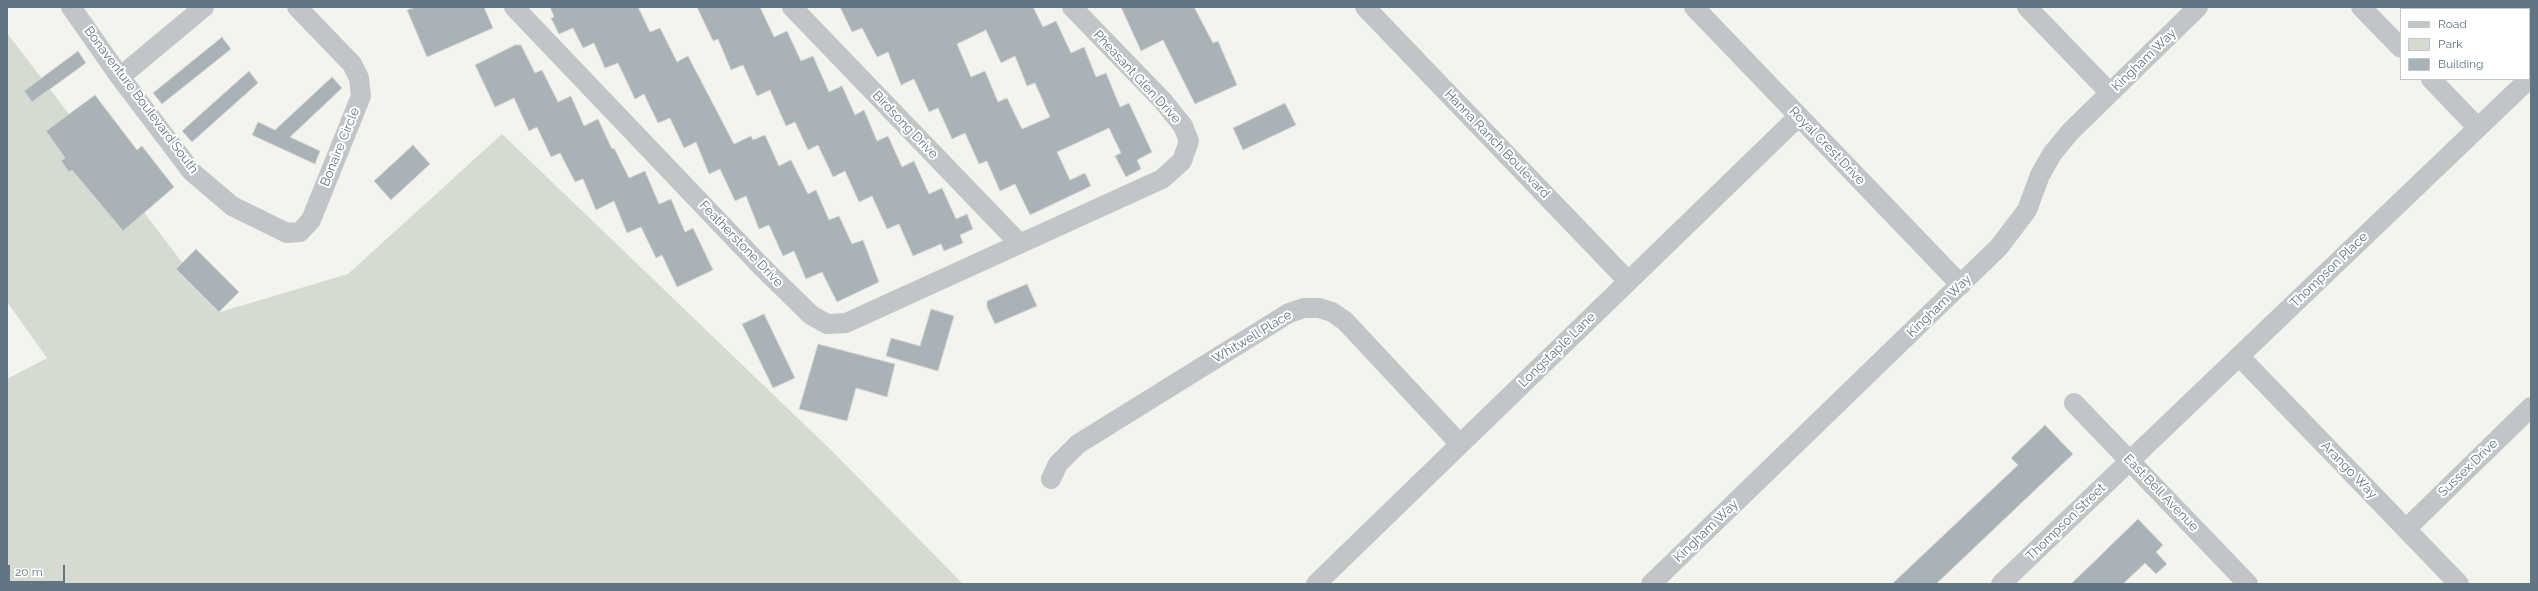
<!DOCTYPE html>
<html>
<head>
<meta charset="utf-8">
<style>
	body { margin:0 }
	#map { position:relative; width:2538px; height:591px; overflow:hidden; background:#f4f4ef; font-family:Raleway,sans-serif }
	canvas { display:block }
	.frame { position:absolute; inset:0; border:8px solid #617582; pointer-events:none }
	.legend { position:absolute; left:2400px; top:8px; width:130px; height:72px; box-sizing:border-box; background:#fff; border:1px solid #c0c8cd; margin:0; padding:5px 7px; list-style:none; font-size:12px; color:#617582 }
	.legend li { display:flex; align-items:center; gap:8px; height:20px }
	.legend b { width:20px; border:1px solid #c0c8cd }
	.scale { position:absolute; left:8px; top:565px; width:57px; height:18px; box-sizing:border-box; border:2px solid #617582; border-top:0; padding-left:5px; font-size:12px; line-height:14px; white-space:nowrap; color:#617582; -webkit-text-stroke:3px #fff; paint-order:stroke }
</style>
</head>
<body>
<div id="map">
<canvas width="2538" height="591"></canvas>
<div class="frame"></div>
<ul class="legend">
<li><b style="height:5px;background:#c1c5c8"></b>Road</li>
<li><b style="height:11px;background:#d5dbd0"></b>Park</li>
<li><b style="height:11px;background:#a9b2b6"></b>Building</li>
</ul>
<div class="scale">20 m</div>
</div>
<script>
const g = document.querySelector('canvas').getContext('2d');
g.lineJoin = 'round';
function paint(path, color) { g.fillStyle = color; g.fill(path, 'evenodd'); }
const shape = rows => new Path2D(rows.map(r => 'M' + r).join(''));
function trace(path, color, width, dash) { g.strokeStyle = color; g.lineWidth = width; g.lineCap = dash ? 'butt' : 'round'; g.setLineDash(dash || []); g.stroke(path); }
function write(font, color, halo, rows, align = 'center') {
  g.font = font + ' Raleway,sans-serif'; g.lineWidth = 4; g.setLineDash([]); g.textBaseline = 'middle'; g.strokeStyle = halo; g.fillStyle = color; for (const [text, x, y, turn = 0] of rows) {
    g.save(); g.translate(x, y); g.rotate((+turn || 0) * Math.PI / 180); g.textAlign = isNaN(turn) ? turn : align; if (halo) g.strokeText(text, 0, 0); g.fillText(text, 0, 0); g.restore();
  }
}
paint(shape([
	[7,33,220,312,348,274,502,134,831,450,963,584,7,584,7,379,47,358,7,302]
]), '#d5dbd0');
const building = shape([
	[416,7,484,7,493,28,427,57,407,10,416,7],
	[550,7,638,7,650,32,660,28,677,62,688,56,734,144,751,136,753,140,765,135,779,166,791,160,808,194,816,190,829,220,839,216,852,244,863,240,879,282,837,302,822,272,806,279,794,251,783,256,769,225,759,229,746,196,735,201,720,169,709,174,696,142,684,148,670,118,658,123,644,94,635,99,618,63,605,68,594,43,583,48,573,28,559,34,551,18,554,17,550,7],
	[697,7,760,7,774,37,787,31,801,61,813,56,829,92,842,86,855,115,864,110,877,141,888,136,902,167,914,161,929,194,942,188,956,219,967,214,973,229,960,235,963,243,944,251,941,244,913,256,899,224,887,229,872,196,859,202,845,171,833,177,818,145,808,150,795,122,786,126,770,90,757,96,743,65,731,70,718,39,713,41,697,7],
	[840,7,1033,7,1043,27,1056,21,1071,53,1084,47,1096,77,1106,73,1120,107,1129,103,1152,152,1137,160,1141,169,1126,177,1115,156,1121,153,1109,128,1057,152,1070,180,1085,173,1091,186,1030,215,1015,184,1000,191,987,161,979,164,965,133,952,139,938,108,929,112,914,79,901,85,888,52,877,57,862,28,852,32,840,7],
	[986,30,1001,63,1015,56,1027,86,1035,83,1050,117,1022,129,1007,98,998,102,985,71,971,77,957,44,986,30],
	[1121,7,1194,7,1213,43,1218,41,1237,85,1195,104,1163,40,1141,51,1121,7],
	[222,37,231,49,162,104,153,93,222,37],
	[515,45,521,45,535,73,542,70,558,102,571,96,584,126,598,119,612,149,614,148,629,178,645,171,659,204,671,199,685,232,693,228,713,270,677,287,662,255,656,258,641,227,627,233,614,201,596,210,583,179,575,182,560,153,551,157,537,127,529,131,514,98,495,107,475,65,515,45],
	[78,51,86,63,32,102,24,91,78,51],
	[249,71,258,83,192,142,182,131,249,71],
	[332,77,342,88,290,137,320,151,315,164,252,135,258,122,275,130,332,77],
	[95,95,137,150,142,146,174,187,123,231,72,170,69,172,61,161,65,158,46,131,95,95],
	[1285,103,1296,125,1243,150,1233,128,1285,103],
	[413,145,430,164,391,200,374,181,413,145],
	[196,249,239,292,219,312,176,269,196,249],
	[1027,284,1037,306,995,324,987,307,987,301,1027,284],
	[931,309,954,316,938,371,886,356,891,338,920,346,931,309],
	[764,314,795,378,773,388,742,324,764,314],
	[818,344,895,364,887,397,856,388,847,421,799,409,818,344],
	[2045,425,2073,454,1936,584,1892,584,2018,465,2011,458,2045,425],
	[2138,519,2163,545,2156,552,2167,564,2156,574,2145,563,2123,584,2071,584,2138,519]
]);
paint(building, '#a9b2b6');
trace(building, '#d5d5d2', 1);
trace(shape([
	[71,7,120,77,192,172,232,206,287,233,300,232,311,220,361,96,359,78,352,64,297,7],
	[514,7,762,267,811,315,827,324,846,323,1162,179,1182,161,1189,141,1183,126,1163,101,1072,7],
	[792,7,1019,243],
	[1365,7,1628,281],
	[1694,7,1961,285],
	[2027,7,2110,93],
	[2361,7,2401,48],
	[120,77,204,7],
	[2431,79,2478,128],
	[2239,356,2459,584],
	[2074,403,2248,584],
	[1051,479,1058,464,1078,444,1289,313,1304,308,1319,308,1332,312,1345,321,1460,444],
	[2406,529,2531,407],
	[1316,584,1799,116],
	[1651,584,1999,247,2027,210,2040,175,2052,154,2070,132,2198,7],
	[2001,584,2529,79]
]), '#c1c5c8', 20);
write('13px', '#617582', '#fff', [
	["Kingham Way",2144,60,-44],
	["Pheasant Glen Drive",1137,77,47],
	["Bonaventure Boulevard South",141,100,53],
	["Birdsong Drive",905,125,46],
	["Hanna Ranch Boulevard",1497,144,46],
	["Royal Crest Drive",1827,146,46],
	["Bonaire Circle",340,147,-68],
	["Featherstone Drive",741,244,46],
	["Thompson Place",2329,270,-44],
	["Kingham Way",1939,306,-44],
	["Whitwell Place",1252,337,-31],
	["Longstaple Lane",1557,350,-44],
	["Sussex Drive",2468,468,-44],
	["Arango Way",2349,470,46],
	["East Bell Avenue",2161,493,46],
	["Thompson Street",2066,522,-44],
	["Kingham Way",1706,531,-44]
]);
</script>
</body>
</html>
